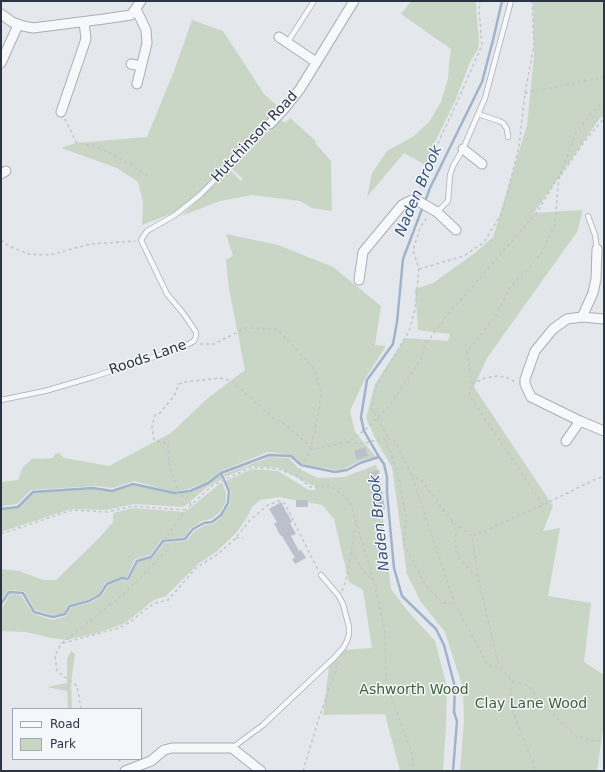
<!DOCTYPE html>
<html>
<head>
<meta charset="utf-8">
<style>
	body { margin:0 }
	#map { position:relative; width:605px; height:772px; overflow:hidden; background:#e4e7ec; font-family:"DejaVu Sans",sans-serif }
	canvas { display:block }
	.frame { position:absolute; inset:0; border:2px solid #2b3445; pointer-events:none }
	.legend { position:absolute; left:12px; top:708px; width:130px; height:52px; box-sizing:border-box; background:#f4f6f9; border:1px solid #a4a8b1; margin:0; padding:5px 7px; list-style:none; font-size:12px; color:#2b3445 }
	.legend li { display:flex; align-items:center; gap:8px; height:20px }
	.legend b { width:20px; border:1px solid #a4a8b1 }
</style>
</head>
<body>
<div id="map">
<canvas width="605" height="772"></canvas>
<div class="frame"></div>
<ul class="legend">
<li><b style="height:5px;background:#f7f8fa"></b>Road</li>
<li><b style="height:11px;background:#c9d6c5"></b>Park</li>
</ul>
</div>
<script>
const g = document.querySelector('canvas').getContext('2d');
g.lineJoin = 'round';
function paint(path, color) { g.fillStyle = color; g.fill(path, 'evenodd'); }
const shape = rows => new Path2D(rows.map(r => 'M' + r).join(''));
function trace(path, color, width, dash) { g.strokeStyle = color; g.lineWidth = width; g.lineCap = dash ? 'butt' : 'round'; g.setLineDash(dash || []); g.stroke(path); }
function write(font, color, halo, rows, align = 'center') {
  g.font = font + ' "DejaVu Sans",sans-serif'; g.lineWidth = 3; g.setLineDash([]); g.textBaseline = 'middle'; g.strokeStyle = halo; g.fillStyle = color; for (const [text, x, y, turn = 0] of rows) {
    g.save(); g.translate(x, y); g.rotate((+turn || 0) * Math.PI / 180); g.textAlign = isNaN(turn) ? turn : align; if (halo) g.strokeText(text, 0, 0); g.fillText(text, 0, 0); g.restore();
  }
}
paint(shape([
	[411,1,476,1,476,6,479,41,478,49,470,62,456,99,434,144,427,166,404,153,367,197,372,173,387,151,414,136,429,122,441,102,448,79,449,64,451,49,401,14],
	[533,1,604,1,604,116,600,118,534,213,583,210,577,232,487,358,474,387,553,506,543,531,560,528,548,596,591,603,584,662,604,675,604,722,597,771,460,771,464,721,463,688,445,632,421,602,407,574,392,467,378,444,366,418,375,384,405,338,448,341,450,334,418,330,415,289,433,283,475,253,493,237,527,125,534,56],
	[192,20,223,31,264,94,281,109,201,191,187,203,173,213,142,225,143,201,138,182,117,168,61,148,76,143,147,137,174,71],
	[290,118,316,141,315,143,331,161,332,211,312,208,300,201,252,195,220,201,181,216,230,170,241,181,243,179,232,169,280,119,285,123],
	[226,234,278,245,333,267,381,306,375,345,386,346,365,379,350,411,355,432,376,457,359,461,344,469,336,470,302,464,292,455,268,452,221,471,206,482,188,489,173,492,134,481,113,488,96,486,31,490,17,504,1,506,1,482,18,480,23,467,32,459,53,458,55,454,59,453,64,458,109,466,171,433,208,398,245,370,229,289,226,260,233,256],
	[270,457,289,458,299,469,318,478,344,477,376,465,379,474,384,530,391,589,406,609,435,641,447,687,446,726,443,771,400,771,385,714,323,715,329,667,345,650,372,648,363,590,349,582,334,519,322,505,279,497,260,500,253,506,246,519,236,533,216,552,198,564,166,596,154,600,125,623,104,631,67,640,51,638,26,632,1,631,1,608,4,605,10,594,21,595,33,614,53,620,66,616,72,607,90,603,102,596,109,585,122,580,129,581,138,562,152,558,164,543,186,541,195,531,205,525,213,524,222,516,230,504,231,491,226,481,252,469,278,471,309,490,315,490,316,486,311,485,279,468,251,466,225,477,224,474],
	[221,474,222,479,207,487,184,507,134,504,106,510,71,509,1,532,1,510,19,508,34,493,93,489,112,492,133,485,174,494,190,492,209,483],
	[222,482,226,492,226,502,219,513,211,519,202,521,190,529,185,537,161,540,150,555,135,559,127,577,122,577,105,583,99,594,87,600,69,604,64,613,53,615,35,610,24,591,8,590,1,601,1,569,19,571,43,580,56,580,99,538,113,522,113,513,134,508,185,512],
	[71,651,75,654,71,683,72,709,68,709,67,691,47,687,67,683,67,659]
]), '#c9d6c5');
trace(shape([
	[1,509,18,507,33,492,93,488,112,491,133,484,174,493,190,491,208,483,221,473,269,455,291,456,301,465,335,472,347,470,360,463,379,457],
	[1,604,9,592,23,593,34,612,53,617,65,614,70,606,89,601,100,595,107,584,122,578,128,579,137,561,151,557,163,541,185,539,193,529,204,523,212,522,221,515,228,503,229,491,221,473],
	[453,771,457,721,454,712,455,687,444,645,436,629,402,596,394,568,387,493,387,477,384,464,379,457,364,431,361,417,367,380,393,344,397,322,403,259,430,188,482,82,493,40,502,1]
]), '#9fb4cc', 2.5);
paint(shape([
	[365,447,368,456,357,460,354,451],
	[379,470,385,509,376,511,368,473],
	[296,500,308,500,308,507,296,507],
	[281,502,292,522,290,523,296,534,291,536,299,551,301,550,306,558,295,564,292,559,295,558,282,536,281,536,277,530,278,530,274,524,277,522,269,509]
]), '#bbc0ca');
const service = shape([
	[287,43,314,1],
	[478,114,499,121,503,123,507,129,508,137],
	[437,212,448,201,450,175,453,166,463,149,485,98,511,1],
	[588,216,595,235,597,249],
	[1,400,45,391,93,377,181,348,194,341,196,336,196,332,183,313,167,294,141,240,147,231,175,215,200,195,270,124],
	[232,748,263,725,335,657,343,648,347,641,349,634,349,627,343,604,338,595,321,575]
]);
const minor = shape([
	[136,9,146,30,147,43,137,84],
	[1,14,12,22,23,26,33,28,104,19,131,15,141,1],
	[279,37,316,62],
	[1,63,18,25],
	[131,64,141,66],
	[61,112,86,39,84,22],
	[270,124,284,109,300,89,354,1],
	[463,149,482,164],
	[1,174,6,171],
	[359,280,363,252,402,205,412,200,418,201,437,212,456,230],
	[582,317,593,293,596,279,597,249],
	[604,319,582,317,567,319,553,329,535,351,525,379,525,384,531,397,580,421,604,431],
	[566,441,580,421],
	[125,771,151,761,164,750,172,748,232,748,261,771]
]);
trace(service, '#a9aeb7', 6);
trace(minor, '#a9aeb7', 11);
trace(shape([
	[525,93,604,77],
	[65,119,76,142,99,148,116,156,150,177],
	[561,175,585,141,604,118],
	[417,193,426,175,433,154,459,98,482,45,479,9,480,1],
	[1,240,9,246,28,254,49,255,91,244,135,241],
	[419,269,464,256,484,242,502,213,519,147,525,93,534,45,532,1],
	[200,344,214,344,246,328,277,329,313,367,321,391,318,418,310,450,297,476],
	[472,384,485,378,497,376,506,377,517,383],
	[388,438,395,441,411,474,455,604,488,665,493,667,499,667,513,681,529,686,538,700,577,737,604,742],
	[385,439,397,470,406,517,404,544,426,586,443,603,455,604],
	[348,442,363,444,373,441,388,438,372,409,375,389,409,331,415,310,419,269,413,250,420,228,428,216],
	[310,450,348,442,366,429,390,405,423,356,425,345,446,317,538,211,561,172,576,133,596,108,604,102],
	[411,474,422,481,452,521,472,536,479,581,499,667],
	[191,505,188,498,178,494,177,488,169,465,168,444,154,440,152,427,155,415,160,413,174,396,179,384,184,382,220,378,232,381,274,419,285,424,311,447],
	[543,505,469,395,472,384,467,352,497,314,509,289,541,254,555,225,558,186,560,175],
	[452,522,456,533,455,544,460,559,478,578],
	[1,534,72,510,107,512,133,506,184,510],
	[473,536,543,505,596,479,604,476],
	[236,538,243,538],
	[351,552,363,570,372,580],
	[342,591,346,580,356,523],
	[63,643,119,628,130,622,146,609,155,603,168,600,196,568,218,554,236,538,250,520,268,505,279,501,285,504,318,570],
	[513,681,509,702,536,771],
	[81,709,77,686,57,671,55,656,61,644,126,592,167,550,168,546,166,538,185,510,213,485,252,467,278,469,297,476,310,487,331,486,350,501,374,582,385,632,386,682,413,756,413,771],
	[118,759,122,764],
	[303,771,318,721,338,662]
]), '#c2c5cb', 1.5, [3, 3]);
trace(service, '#f7f8fa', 4.5);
trace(minor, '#f7f8fa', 9);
write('14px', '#2b3445', '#f4f6f9', [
	["Hutchinson Road",255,137,-47],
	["Roods Lane",148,358,-19]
]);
write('14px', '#3f6138', '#f4f6f9', [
	["Ashworth Wood",414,690],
	["Clay Lane Wood",531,704]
]);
write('italic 15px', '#34527a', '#f4f6f9', [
	["Naden Brook",419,191,-67],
	["Naden Brook",380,523,-96]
]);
</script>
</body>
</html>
